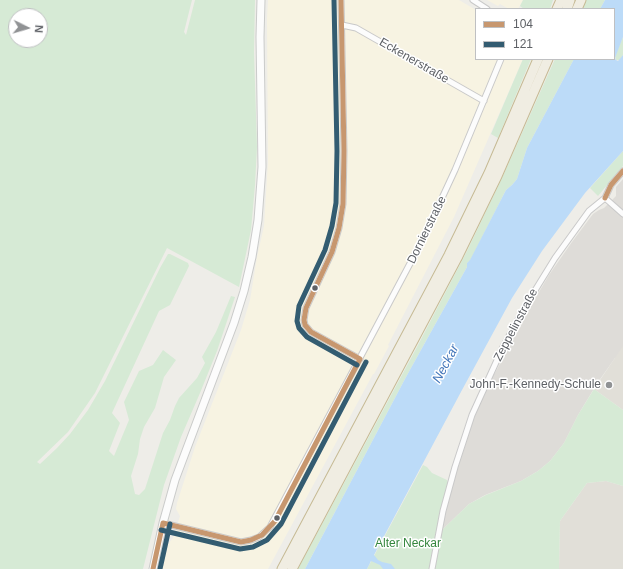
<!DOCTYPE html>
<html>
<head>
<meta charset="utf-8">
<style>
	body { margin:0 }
	#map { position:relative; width:623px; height:569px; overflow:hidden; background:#eeede8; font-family:Helvetica,sans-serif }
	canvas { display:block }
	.legend { position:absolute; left:475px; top:8px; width:140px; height:52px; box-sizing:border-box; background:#fff; border:1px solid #bfc0c2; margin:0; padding:5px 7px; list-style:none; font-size:12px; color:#5e6166 }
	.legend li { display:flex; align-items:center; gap:8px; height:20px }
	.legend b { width:20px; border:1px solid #bfc0c2 }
	.north { position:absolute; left:8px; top:8px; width:40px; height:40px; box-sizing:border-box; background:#fff; border:1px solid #bfc0c2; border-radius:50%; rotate:95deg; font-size:11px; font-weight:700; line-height:16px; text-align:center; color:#5e6166 }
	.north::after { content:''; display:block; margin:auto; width:14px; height:18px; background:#909294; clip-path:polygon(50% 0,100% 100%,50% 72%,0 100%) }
</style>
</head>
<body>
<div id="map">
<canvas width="623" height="569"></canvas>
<ul class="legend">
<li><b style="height:5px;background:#c7976f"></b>104</li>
<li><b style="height:5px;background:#335c71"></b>121</li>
</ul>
<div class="north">N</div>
</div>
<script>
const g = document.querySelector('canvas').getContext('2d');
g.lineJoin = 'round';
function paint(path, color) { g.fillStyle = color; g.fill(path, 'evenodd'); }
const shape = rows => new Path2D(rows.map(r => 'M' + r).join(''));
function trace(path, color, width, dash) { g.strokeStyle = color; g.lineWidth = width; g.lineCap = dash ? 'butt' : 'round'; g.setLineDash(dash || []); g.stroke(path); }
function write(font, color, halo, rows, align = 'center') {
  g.font = font + ' Helvetica,sans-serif'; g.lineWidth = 3; g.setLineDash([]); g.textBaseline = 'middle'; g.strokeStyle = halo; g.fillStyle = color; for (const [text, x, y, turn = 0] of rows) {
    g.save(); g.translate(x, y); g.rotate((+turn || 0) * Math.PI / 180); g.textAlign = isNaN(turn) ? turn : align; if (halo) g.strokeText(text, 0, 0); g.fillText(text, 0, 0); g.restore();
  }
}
paint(shape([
	[268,0,459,0,476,10,476,59,523,59,454,217,388,345,389,346,374,374,373,374,268,569,162,569,168,544,173,538,180,516,176,509,177,503,195,447,241,330,250,300,257,257,264,226,268,162,267,19],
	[487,0,523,0,518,9,509,9,500,4,498,6]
]), '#f7f3e2');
paint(shape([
	[623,179,623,365,615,358,598,382,578,415,564,443,550,461,538,471,521,481,485,495,469,504,443,529,442,529,453,481,472,423,492,376,495,373,526,314,549,275,572,242,593,214,599,210,604,208,616,196,616,187]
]), '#dedcd8');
paint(shape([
	[623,346,623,410,594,389],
	[606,481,623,486,623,569,559,569,560,521,587,483]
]), '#e1dfd8');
paint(shape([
	[0,0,192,0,184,32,186,35,195,0,255,0,254,52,257,147,255,185,251,230,239,287,167,248,95,393,68,432,37,462,40,464,57,448,70,434,88,410,105,381,160,268,168,254,170,254,188,263,189,266,170,305,159,311,112,413,120,423,109,451,114,456,129,420,124,402,139,371,153,365,163,350,176,360,164,377,155,408,144,427,140,439,138,454,131,476,135,494,139,495,145,489,163,433,170,420,175,406,179,398,197,378,205,363,202,357,216,332,231,296,235,297,217,351,200,393,181,437,164,485,143,569,0,569],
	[16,16,40,16,40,40,16,40],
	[523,0,553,0,550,9,524,9,520,6],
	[584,0,605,0,600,9,580,9],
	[623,37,623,55,620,60,616,60,615,56],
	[523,59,531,59,498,138,491,134],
	[555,59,574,59,527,148,517,179,512,185,506,190,470,261,467,263,467,267,406,377,305,569,298,569,417,347,467,251,502,178],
	[623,151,623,166,598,196,590,188],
	[594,389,623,410,623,486,606,481,587,483,560,521,559,569,434,569,442,529,443,529,469,504,486,495,521,481,538,471,550,461,564,443,578,415],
	[423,465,427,467,432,473,447,480,448,483,440,512,429,569,367,569]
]), '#d6ead5');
paint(shape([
	[605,0,623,0,623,37,615,58,616,60,618,61,623,55,623,151,585,193,542,251,512,298,462,390,374,555,378,560,382,562,391,564,395,569,383,569,380,565,371,561,367,569,305,569,406,377,467,267,467,263,470,260,506,190,512,185,517,179,527,148,574,59,614,59,614,9,600,9]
]), '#bcdbf8');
const street = shape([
	[341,0,344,151,343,204,339,228,332,252,306,308,304,320,305,325,311,332,360,359],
	[473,0,487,9],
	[342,25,356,28,484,101],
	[605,198,623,214],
	[163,523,241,542,251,540,259,537,270,527,422,241,455,170,501,59],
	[432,569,443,511,455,467,472,415,503,347,526,305,555,258,589,211,605,198,611,185,623,171]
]);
const secondary = shape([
	[153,569,163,523,175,480,234,323,244,291,252,257,258,220,262,167,260,37,261,0]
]);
const highway = shape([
	[557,9,561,0],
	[567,9,570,0],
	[577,9,581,0],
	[282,569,449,255,489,173,538,59],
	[292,569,457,258,497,176,548,59]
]);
trace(street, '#c9c9c9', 7);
trace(secondary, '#cacbca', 9);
trace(highway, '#c6ba94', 11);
trace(street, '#fcfcfc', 5);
trace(secondary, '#fcfcfc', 7);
trace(highway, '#f0ede2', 9);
trace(shape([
	[341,0,344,151,343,204,339,228,332,252,306,308,304,320,305,325,311,332,360,359],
	[605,198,611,185,623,171],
	[163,523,241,542,251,540,262,535,275,521,360,359],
	[153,569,163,523]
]), '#c7976f', 5);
trace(shape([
	[334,0,337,151,336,203,332,226,325,250,299,306,297,321,299,328,307,337,357,365],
	[161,530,240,549,253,547,267,540,281,524,366,362],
	[160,569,170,524]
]), '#335c71', 5);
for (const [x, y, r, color] of [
	[315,288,3.5,"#5e6166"],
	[609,385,4,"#909294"],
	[277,518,3.5,"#5e6166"]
]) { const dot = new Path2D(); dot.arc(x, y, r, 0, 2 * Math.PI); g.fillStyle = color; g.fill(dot); trace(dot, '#fff', 1.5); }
write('12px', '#5e6166', '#fff', [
	["Eckenerstraße",414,61,30],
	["Dornierstraße",427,230,-64],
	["Zeppelinstraße",516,325,-62]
]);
write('12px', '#5e6166', '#fff', [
	["John-F.-Kennedy-Schule",601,385]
], 'right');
write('12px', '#35863e', '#fff', [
	["Alter Neckar",408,544]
]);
write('italic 13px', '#4578bb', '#fff', [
	["Neckar",446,364,-62]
]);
</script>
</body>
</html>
